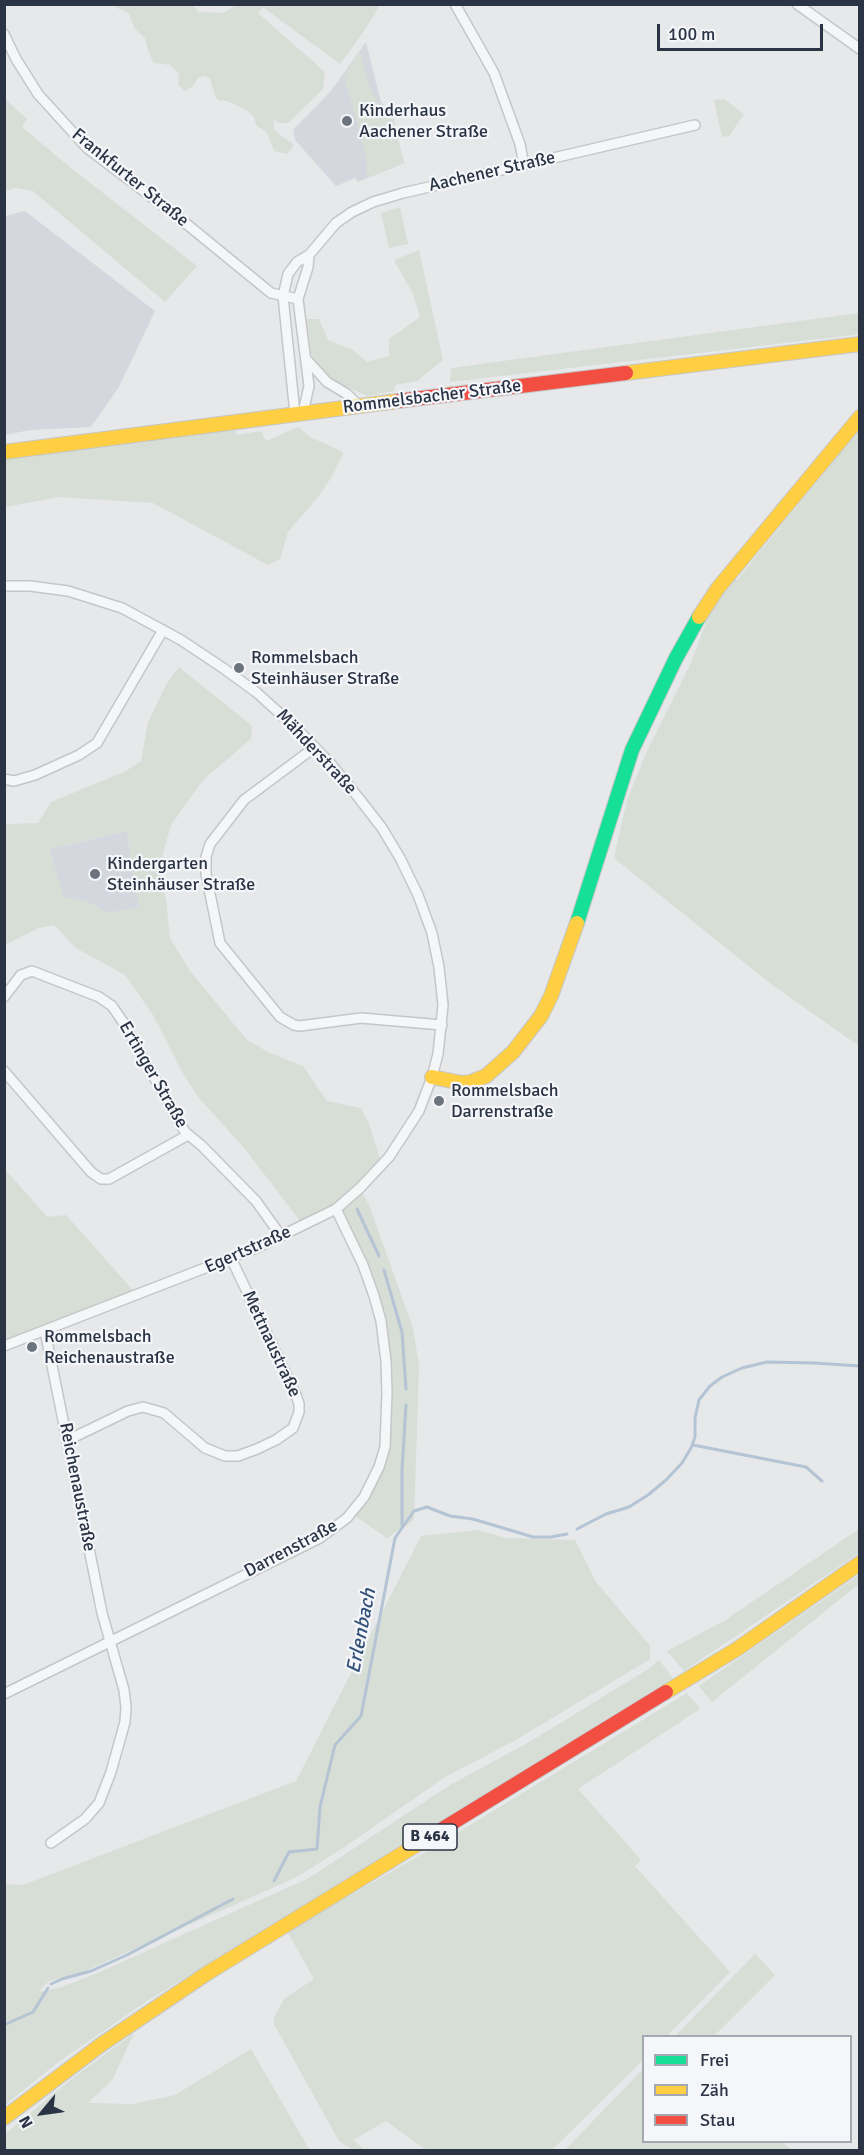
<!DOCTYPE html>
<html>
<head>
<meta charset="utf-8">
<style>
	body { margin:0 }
	#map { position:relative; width:864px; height:2155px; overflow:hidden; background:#e6e8ea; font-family:Signika,sans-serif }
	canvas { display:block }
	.frame { position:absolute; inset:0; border:6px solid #2b3445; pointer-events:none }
	.legend { position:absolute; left:642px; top:2035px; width:210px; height:108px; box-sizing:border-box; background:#f4f6f9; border:2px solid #a4a8b1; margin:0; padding:8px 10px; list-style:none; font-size:18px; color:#2b3445 }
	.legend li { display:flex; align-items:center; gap:12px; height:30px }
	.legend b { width:30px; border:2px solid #a4a8b1 }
	.north { position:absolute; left:12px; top:2083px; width:60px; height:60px; -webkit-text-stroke:4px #f4f6f9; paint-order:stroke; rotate:241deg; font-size:16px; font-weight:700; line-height:24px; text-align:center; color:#2b3445 }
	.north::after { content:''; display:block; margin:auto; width:21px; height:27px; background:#2b3445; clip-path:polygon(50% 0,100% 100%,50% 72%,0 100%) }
	.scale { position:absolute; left:657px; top:24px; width:166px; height:27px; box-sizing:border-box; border:3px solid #2b3445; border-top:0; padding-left:8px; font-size:18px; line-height:21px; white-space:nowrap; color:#2b3445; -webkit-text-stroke:4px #f4f6f9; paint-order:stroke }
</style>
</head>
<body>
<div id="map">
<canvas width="864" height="2155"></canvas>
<div class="frame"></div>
<ul class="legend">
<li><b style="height:8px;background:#16e098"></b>Frei</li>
<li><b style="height:8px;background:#ffcf43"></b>Zäh</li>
<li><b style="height:8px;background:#f24e42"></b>Stau</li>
</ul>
<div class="north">N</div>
<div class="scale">100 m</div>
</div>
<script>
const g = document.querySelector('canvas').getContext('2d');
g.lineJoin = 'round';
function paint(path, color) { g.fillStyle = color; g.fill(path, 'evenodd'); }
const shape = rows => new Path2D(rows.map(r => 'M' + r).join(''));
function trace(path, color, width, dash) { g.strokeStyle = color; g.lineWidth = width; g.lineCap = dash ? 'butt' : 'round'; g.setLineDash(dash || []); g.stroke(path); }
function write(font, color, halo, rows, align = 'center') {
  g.font = font + ' Signika,sans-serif'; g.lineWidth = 4.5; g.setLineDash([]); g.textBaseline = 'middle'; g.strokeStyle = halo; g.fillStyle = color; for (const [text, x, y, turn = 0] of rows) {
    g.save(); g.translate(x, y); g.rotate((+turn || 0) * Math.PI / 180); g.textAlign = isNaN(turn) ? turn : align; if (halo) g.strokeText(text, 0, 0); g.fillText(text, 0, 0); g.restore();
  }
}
paint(shape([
	[366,42,381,102,392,113,404,163,358,182,355,178,336,186,295,140,293,130,331,91],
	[25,211,155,311,119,387,91,427,30,430,5,435,5,216],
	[127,831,139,907,109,913,83,900,64,899,49,849]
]), '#d4d7dd');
paint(shape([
	[267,4,380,4,380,5,364,31,340,64,264,8],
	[112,5,193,5,198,12,223,13,237,5,265,5,258,13,325,72,323,89,288,123,279,123,274,120,274,130,294,145,287,154,274,151,267,133,256,125,254,117,248,111,227,101,220,101,216,98,210,79,205,76,199,77,192,87,185,91,178,85,179,74,170,65,154,63,148,51,145,38,135,29,129,14],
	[360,51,371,91,381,108,389,117,392,113,404,163,367,178,366,155,344,75],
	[4,98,27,119,22,127,71,168,197,266,165,302,33,191,16,188,5,191],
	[724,99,744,114,729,136,722,137,714,100],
	[400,207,408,244,389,248,381,213],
	[419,250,443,360,417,381,395,385,394,391,367,396,330,379,318,368,311,354,307,319,319,319,328,340,353,350,367,362,389,356,389,339,420,317,413,294,394,260],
	[859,313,859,334,854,335,450,382,451,368],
	[233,421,236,435,261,431,266,441,298,427,312,438,341,451,343,454,331,478,318,497,288,532,280,559,268,565,153,503,59,497,5,507,5,452],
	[859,430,859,1046,771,984,614,858,627,800,647,751,690,665,719,588,731,574,737,580],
	[179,667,252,726,251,739,203,780,171,825,158,871,166,900,170,938,190,971,247,1040,270,1053,303,1066,327,1101,361,1108,369,1124,382,1165,360,1188,369,1205,413,1328,419,1366,414,1520,387,1538,352,1514,379,1467,387,1393,378,1308,336,1210,303,1225,245,1149,199,1098,185,1077,153,1015,125,975,76,948,54,925,39,928,5,945,5,824,38,823,51,802,124,772,141,761,148,722,167,683],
	[127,831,139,907,109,913,83,900,64,898,49,849],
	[4,1168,47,1217,66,1215,138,1296,5,1346],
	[859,1529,859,1553,684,1671,667,1651,724,1621],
	[478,1530,506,1538,575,1540,596,1582,650,1646,650,1659,514,1741,445,1777,346,1846,297,1877,80,1973,49,1981,38,1992,62,1987,93,1975,309,1878,450,1785,531,1741,650,1668,659,1660,673,1678,147,2001,57,2063,5,2105,5,1884,23,1885,296,1781,421,1536],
	[859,1575,859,1584,712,1702,699,1686],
	[687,1693,700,1709,578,1789,641,1860,635,1866,730,1972,667,2036,644,2036,643,2060,552,2150,426,2150,386,2121,353,2140,365,2150,353,2150,339,2141,274,2024,274,2017,284,1999,314,1979,287,1931,419,1856],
	[755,1954,775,1975,714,2036,675,2036],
	[134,2033,113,2079,88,2103,133,2104,175,2095,251,2049,309,2149,5,2150,5,2134,74,2077],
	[643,2069,644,2142,781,2142,792,2150,565,2150]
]), '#d6ded6');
trace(shape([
	[357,1209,379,1256],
	[384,1270,402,1332,406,1389],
	[693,1445,806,1467,822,1481],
	[402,1525,402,1470,406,1405],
	[577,1529,606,1514,629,1507,648,1495,666,1480,682,1463,691,1448,695,1437,695,1418,699,1400,710,1386,722,1377,742,1368,767,1362,814,1363,860,1366],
	[274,1881,289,1852,317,1849,320,1807,335,1745,361,1716,395,1538,414,1511,427,1507,450,1516,473,1519,533,1537,551,1537,567,1534],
	[51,1984,62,1979,91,1971,127,1955,233,1899],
	[4,2025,33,2012,48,1988]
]), '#b4c4d5', 3);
const street = shape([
	[455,4,494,73,520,144,524,165],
	[797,4,860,49],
	[4,34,16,59,38,94,87,148,178,217,271,293,298,299],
	[309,255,336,223,352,212,373,202,403,193,695,125],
	[307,360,327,382,347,394,359,406],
	[295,414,283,296,288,274,297,262,309,255,308,267,298,299,309,386,303,413],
	[4,586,30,586,68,591,122,608,181,640,223,668,256,692,296,728,331,764,358,797,382,828,400,858,418,895,432,933,439,967,443,1005,438,1054,432,1077,419,1111,389,1157,360,1188,336,1209,254,1249,4,1346],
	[315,747,244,800,210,844,206,857,206,874,220,943,280,1017,294,1025,300,1026,361,1018,442,1025],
	[4,779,14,781,35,775,79,755,97,743,163,630],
	[4,997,21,975,32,971,99,997,112,1006,123,1022,185,1132,201,1145,256,1201,281,1236],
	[4,1071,91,1172,101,1179,109,1179,188,1135],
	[45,1331,102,1613,124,1690,126,1707,125,1722,111,1772,99,1803,85,1819,51,1843],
	[68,1440,128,1411,143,1407,164,1413,205,1448,225,1456,238,1456,257,1449,276,1440,293,1428,299,1412,299,1404,296,1395,231,1258],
	[4,1694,320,1538,347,1518,364,1497,379,1467,385,1447,387,1393,386,1361,381,1321,374,1296,363,1265,336,1209]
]);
const fast = shape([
	[577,923,632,750,676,658,699,617]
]);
const slow = shape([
	[626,373,860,344],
	[4,452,398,401],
	[699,617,718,588,860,417],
	[432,1077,462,1083,471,1082,486,1076,513,1052,541,1016,551,996,577,923],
	[666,1692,737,1649,860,1563],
	[4,2118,102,2044,206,1974,426,1839]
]);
const jam = shape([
	[398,401,626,373],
	[426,1839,666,1692]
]);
trace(street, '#c4c6c8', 12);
trace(fast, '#c4c6c8', 16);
trace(slow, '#c4c6c8', 16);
trace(jam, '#c4c6c8', 16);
trace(street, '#f5f6f7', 9);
trace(fast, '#16e098', 14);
trace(slow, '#ffcf43', 14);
trace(jam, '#f24e42', 14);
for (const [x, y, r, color] of [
	[347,121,6,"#6c737f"],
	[239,668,6,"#6c737f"],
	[95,874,6,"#6c737f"],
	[439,1101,6,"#6c737f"],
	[32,1347,6,"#6c737f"]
]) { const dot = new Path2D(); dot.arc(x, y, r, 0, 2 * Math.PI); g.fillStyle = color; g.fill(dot); trace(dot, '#f4f6f9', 2); }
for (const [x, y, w] of [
	[430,1837,54]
]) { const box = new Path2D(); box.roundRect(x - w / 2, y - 13, w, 26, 4.5); g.fillStyle = '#f4f6f9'; g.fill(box); trace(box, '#2b3445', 1.5); }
write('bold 16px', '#2b3445', null, [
	["B 464",430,1837]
]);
write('18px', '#2b3445', '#f4f6f9', [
	["Kinderhaus",359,111],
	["Aachener Straße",359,132],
	["Rommelsbach",251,658],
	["Steinhäuser Straße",251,679],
	["Kindergarten",107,864],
	["Steinhäuser Straße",107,885],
	["Rommelsbach",451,1091],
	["Darrenstraße",451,1112],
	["Rommelsbach",44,1337],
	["Reichenaustraße",44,1358]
], 'left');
write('18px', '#2b3445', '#f4f6f9', [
	["Aachener Straße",492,172,-13],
	["Frankfurter Straße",130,178,39],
	["Rommelsbacher Straße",432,397,-7],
	["Mähderstraße",316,752,47],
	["Ertinger Straße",153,1075,60],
	["Egertstraße",248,1250,-24],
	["Mettnaustraße",271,1344,65],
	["Reichenaustraße",77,1487,79],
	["Darrenstraße",291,1549,-28]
]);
write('italic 20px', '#34527a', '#f4f6f9', [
	["Erlenbach",362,1631,-79]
]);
</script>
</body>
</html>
